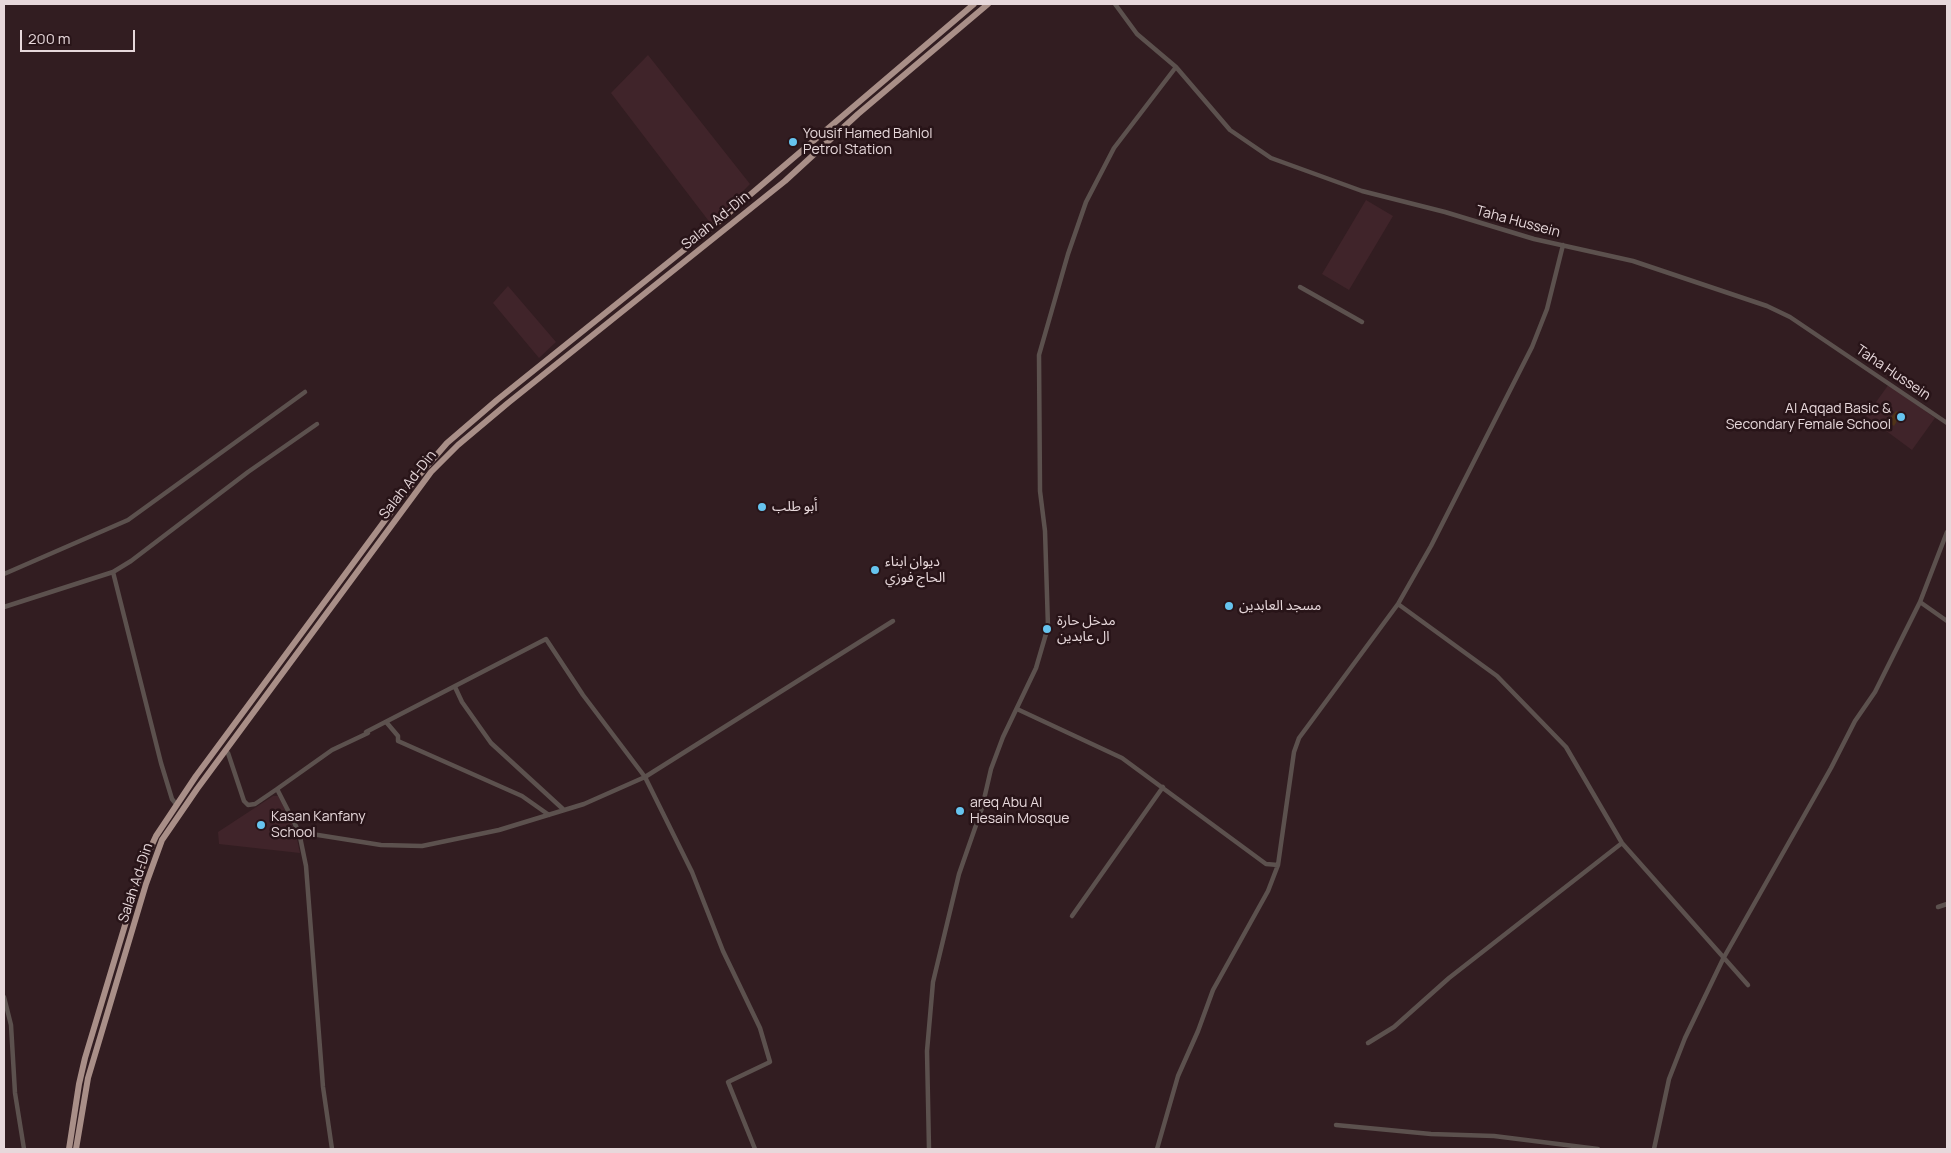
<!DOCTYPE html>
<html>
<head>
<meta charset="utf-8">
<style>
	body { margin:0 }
	#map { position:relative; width:1951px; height:1153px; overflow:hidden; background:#321d21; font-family:Manrope,sans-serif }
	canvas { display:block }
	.frame { position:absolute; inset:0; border:5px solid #e7d8db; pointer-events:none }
	.scale { position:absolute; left:20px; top:30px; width:115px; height:22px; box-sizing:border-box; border:2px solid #e7d8db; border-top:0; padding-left:6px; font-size:15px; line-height:18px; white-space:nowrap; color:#e7d8db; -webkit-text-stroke:4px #281418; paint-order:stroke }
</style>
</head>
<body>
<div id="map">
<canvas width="1951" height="1153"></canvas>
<div class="frame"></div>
<div class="scale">200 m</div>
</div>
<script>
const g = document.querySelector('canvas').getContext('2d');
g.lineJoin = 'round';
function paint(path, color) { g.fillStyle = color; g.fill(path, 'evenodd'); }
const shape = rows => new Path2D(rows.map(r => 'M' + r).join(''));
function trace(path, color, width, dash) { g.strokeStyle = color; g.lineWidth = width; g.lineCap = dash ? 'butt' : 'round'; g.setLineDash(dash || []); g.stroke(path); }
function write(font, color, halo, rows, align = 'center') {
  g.font = font + ' Manrope,"Noto Sans Arabic",sans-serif'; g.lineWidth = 5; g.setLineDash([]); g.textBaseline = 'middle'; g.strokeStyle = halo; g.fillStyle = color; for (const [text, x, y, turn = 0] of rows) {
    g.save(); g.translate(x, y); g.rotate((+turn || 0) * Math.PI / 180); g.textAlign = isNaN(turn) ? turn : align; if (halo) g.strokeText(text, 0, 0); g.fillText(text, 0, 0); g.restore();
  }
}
paint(shape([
	[648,55,750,184,711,224,611,93],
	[1366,200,1393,216,1349,290,1322,274],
	[508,286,556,342,539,358,493,303],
	[1889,384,1935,418,1912,450,1866,416],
	[273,796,278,796,292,821,292,826,294,825,300,853,219,844,218,832]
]), '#40242a');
paint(shape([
	[1896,411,1904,416,1900,423,1897,421,1894,426,1888,422]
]), '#513419');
trace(shape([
	[1115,4,1137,34,1176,67,1230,130,1271,158,1362,191,1445,212,1534,239,1633,261,1767,306,1790,317,1947,423],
	[1300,287,1362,322],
	[113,572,161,763,172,799,176,804],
	[4,574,128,520,305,392],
	[1920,602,1947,621],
	[1398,604,1497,676,1566,747,1622,843,1748,985],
	[4,607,113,572,131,561,248,472,317,424],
	[455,687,462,702,491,743,564,810],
	[1017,709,1122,758,1266,864,1278,865],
	[387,723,398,736,398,741,522,796,549,815],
	[366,732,546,639,583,695,645,777,692,872,723,951,760,1028,770,1062,728,1082,755,1149],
	[228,753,244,801,248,805,255,804,277,789,299,832,306,866,323,1087,332,1149],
	[277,789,332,750,368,733],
	[299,832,381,845,422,846,499,830,584,804,645,777,893,621],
	[1938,907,1947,904],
	[1072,916,1163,787],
	[4,997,11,1025,15,1093,24,1149],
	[1368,1043,1394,1027,1449,978,1622,843],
	[1336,1125,1431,1134,1494,1136,1598,1149],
	[929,1149,927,1051,933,982,959,874,982,808,991,769,1003,737,1036,668,1048,627,1045,531,1040,491,1039,355,1068,254,1086,202,1114,148,1176,67],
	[1157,1149,1178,1076,1198,1031,1213,990,1268,891,1278,865,1294,752,1299,738,1398,604,1431,546,1532,347,1547,309,1563,245],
	[1654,1149,1669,1079,1685,1038,1723,959,1831,768,1855,721,1875,692,1920,602,1947,532]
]), '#5c514e', 4.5);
trace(shape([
	[69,1149,79,1084,85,1058,144,862,156,836,196,776,414,481,447,443,497,400,710,229,974,4],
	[76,1149,88,1078,146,884,162,840,197,789,431,472,458,445,508,403,785,181,858,114,988,4]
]), '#a98f88', 6);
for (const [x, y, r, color] of [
	[793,142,5,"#66c4ef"],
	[1901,417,5,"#66c4ef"],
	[762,507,5,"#66c4ef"],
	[875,570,5,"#66c4ef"],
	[1229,606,5,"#66c4ef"],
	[1047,629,5,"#66c4ef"],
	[960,811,5,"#66c4ef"],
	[261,825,5,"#66c4ef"]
]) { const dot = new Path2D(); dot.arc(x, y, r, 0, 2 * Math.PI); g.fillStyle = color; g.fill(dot); trace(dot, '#281418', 2); }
write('14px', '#e7d8db', '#281418', [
	["Yousif Hamed Bahlol",803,134],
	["Petrol Station",803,150],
	["Al Aqqad Basic &",1891,409,"right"],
	["Secondary Female School",1891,425,"right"],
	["أبو طلب",772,507],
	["ديوان ابناء",885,562],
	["الحاج فوزي",885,578],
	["مسجد العابدين",1239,606],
	["مدخل حارة",1057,621],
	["ال عابدين",1057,637],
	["areq Abu Al",970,803],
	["Hesain Mosque",970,819],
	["Kasan Kanfany",271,817],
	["School",271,833]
], 'left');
write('14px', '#e7d8db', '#281418', [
	["Salah Ad-Din",716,221,-39],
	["Taha Hussein",1518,222,15],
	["Taha Hussein",1893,373,34],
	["Salah Ad-Din",408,485,-52],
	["Salah Ad-Din",136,883,-72]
]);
</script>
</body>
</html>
